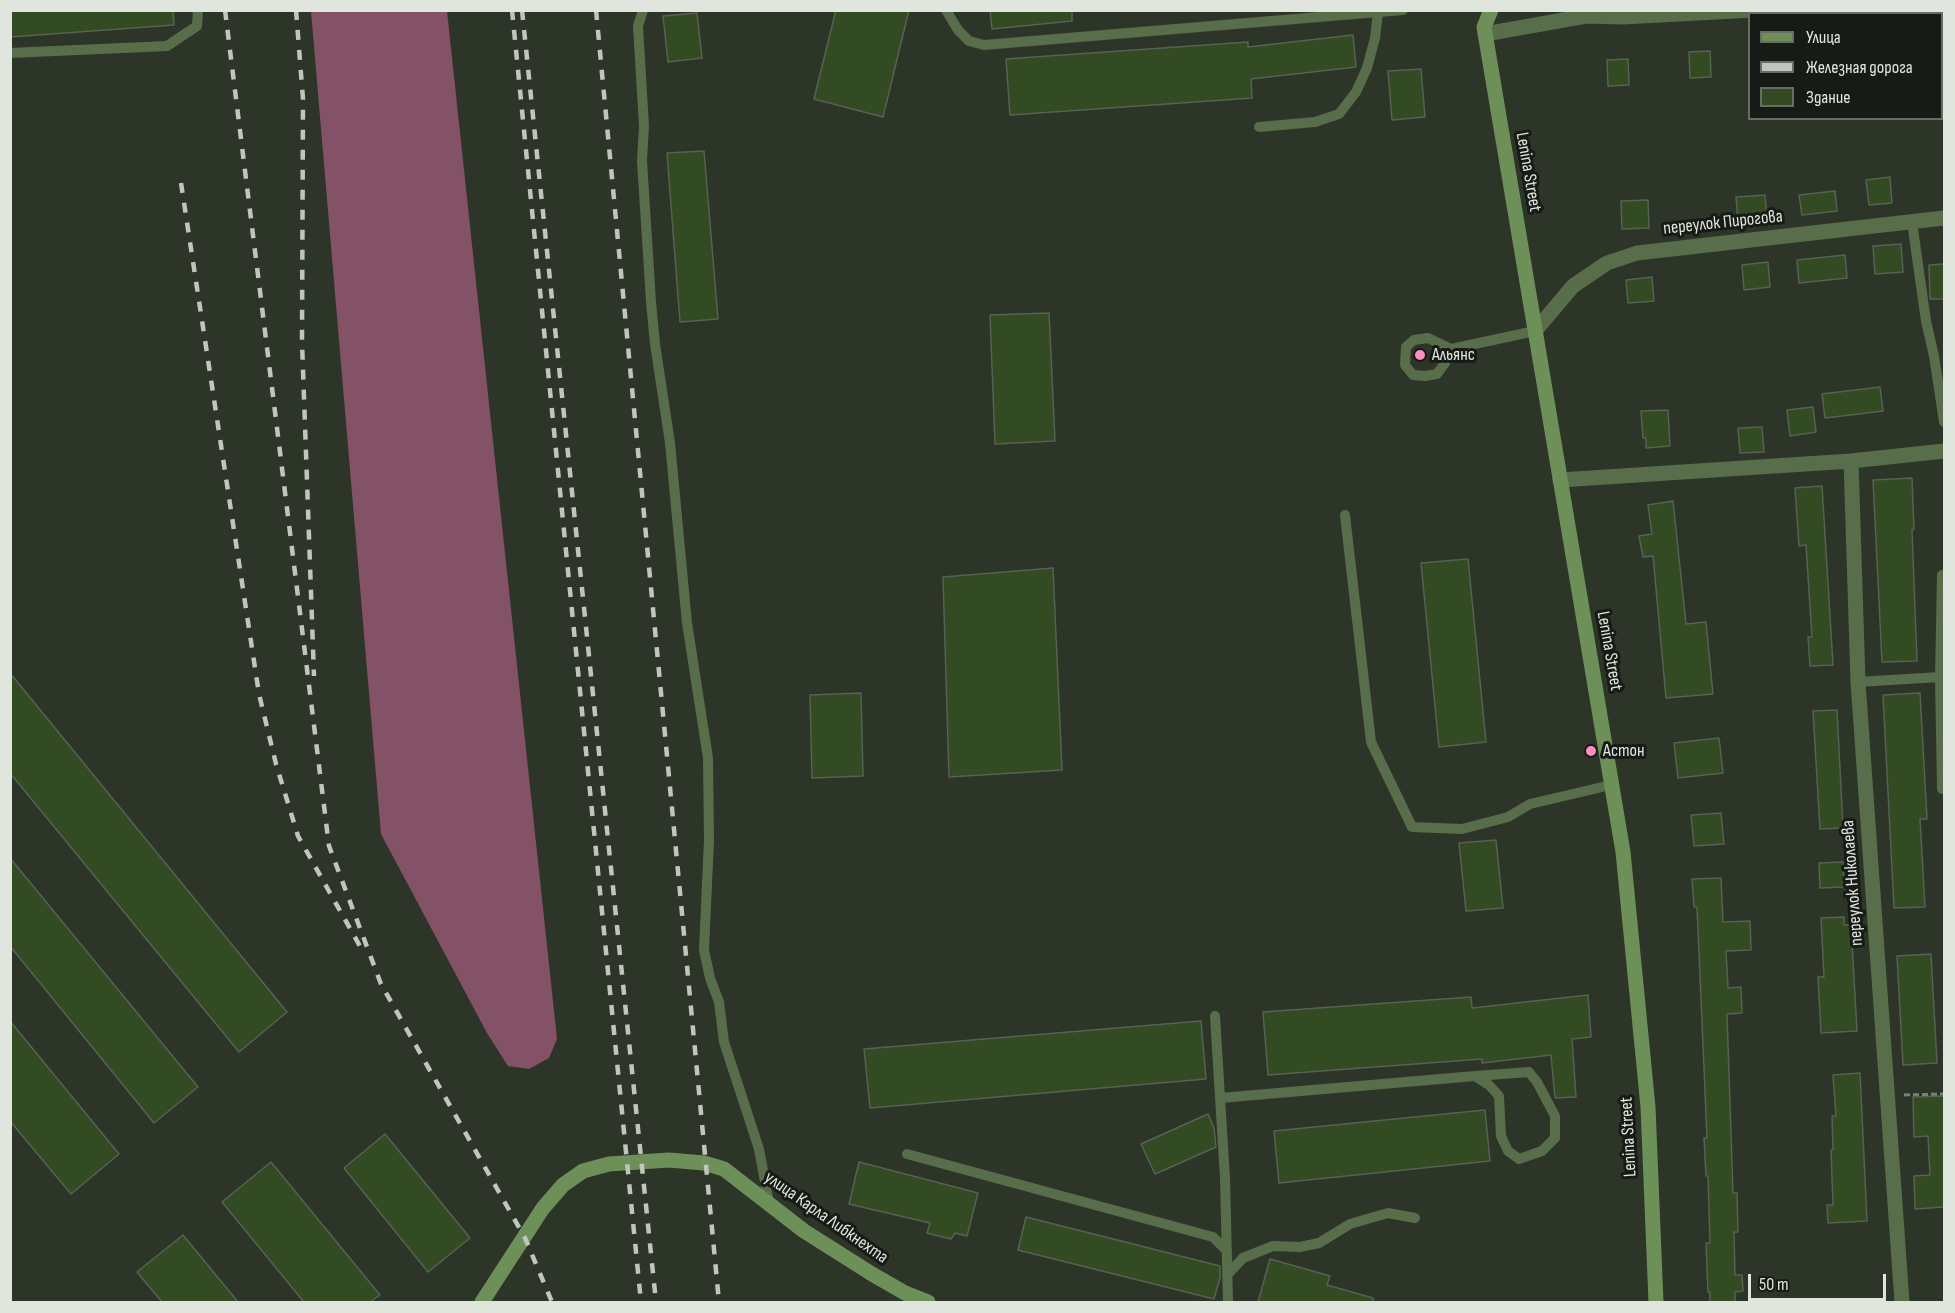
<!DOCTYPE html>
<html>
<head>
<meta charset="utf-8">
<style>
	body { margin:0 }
	#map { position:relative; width:1955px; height:1313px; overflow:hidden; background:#2d3528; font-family:"Sofia Sans Condensed",sans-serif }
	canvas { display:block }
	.frame { position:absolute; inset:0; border:12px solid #e0e5de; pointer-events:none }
	.legend { position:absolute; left:1748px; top:12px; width:195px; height:108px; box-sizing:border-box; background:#171b15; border:2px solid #676c65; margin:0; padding:8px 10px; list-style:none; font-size:18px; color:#e0e5de }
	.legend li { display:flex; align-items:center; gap:12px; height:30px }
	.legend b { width:30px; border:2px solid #676c65 }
	.scale { position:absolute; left:1748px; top:1274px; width:138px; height:27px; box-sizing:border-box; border:3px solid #e0e5de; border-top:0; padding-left:8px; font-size:18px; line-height:21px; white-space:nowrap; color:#e0e5de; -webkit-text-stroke:4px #171b15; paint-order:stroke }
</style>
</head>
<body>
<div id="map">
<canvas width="1955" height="1313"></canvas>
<div class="frame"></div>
<ul class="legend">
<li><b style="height:8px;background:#6d9058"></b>Улица</li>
<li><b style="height:8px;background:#c0c6be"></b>Железная дорога</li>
<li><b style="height:16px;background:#324b22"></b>Здание</li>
</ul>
<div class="scale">50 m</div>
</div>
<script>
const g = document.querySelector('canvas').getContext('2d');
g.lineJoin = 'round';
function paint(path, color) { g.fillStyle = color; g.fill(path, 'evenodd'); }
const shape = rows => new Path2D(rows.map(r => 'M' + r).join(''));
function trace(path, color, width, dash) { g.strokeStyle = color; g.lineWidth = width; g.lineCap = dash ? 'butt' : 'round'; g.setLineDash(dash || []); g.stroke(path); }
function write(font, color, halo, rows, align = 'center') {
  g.font = font + ' "Sofia Sans Condensed",sans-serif'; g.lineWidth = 6; g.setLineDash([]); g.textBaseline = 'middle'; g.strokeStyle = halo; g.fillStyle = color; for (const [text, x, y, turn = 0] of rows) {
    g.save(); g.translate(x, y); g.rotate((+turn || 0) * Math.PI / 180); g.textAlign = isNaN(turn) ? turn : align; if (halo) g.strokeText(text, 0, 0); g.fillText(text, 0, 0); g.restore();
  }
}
paint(shape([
	[311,11,447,11,557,1039,549,1058,529,1069,508,1066,487,1033,381,834]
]), '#835267');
const building = shape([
	[10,10,173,10,174,25,10,37,10,10],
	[836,10,909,10,883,117,814,99,836,10],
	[990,10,1072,10,1072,21,992,29,990,10],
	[697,13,702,58,668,62,663,16,697,13],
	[1353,35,1356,67,1251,79,1252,98,1010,115,1006,59,1248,42,1248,47,1353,35],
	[1710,51,1711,77,1690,78,1689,52,1710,51],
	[1628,59,1629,85,1608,86,1607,60,1628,59],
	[1421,69,1425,117,1392,120,1388,71,1421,69],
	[704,151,718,319,680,322,667,153,704,151],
	[1890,177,1892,203,1869,205,1866,180,1890,177],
	[1835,191,1837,211,1802,215,1799,195,1835,191],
	[1765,195,1767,219,1738,222,1736,197,1765,195],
	[1648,200,1649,228,1622,229,1621,201,1648,200],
	[1901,244,1903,272,1875,274,1873,246,1901,244],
	[1845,255,1847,278,1799,283,1797,260,1845,255],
	[1768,262,1770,287,1744,290,1742,265,1768,262],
	[1944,264,1944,299,1930,299,1929,265,1944,264],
	[1652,277,1654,301,1628,303,1626,280,1652,277],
	[1049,313,1055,441,995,444,990,315,1049,313],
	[1880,387,1883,411,1825,418,1822,394,1880,387],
	[1813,407,1816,432,1790,436,1787,410,1813,407],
	[1668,410,1670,446,1646,448,1646,438,1643,438,1641,411,1668,410],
	[1762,427,1764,452,1740,453,1738,428,1762,427],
	[1912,478,1914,529,1912,530,1917,661,1882,662,1873,480,1912,478],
	[1822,486,1833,665,1810,666,1808,637,1812,637,1806,545,1799,546,1795,488,1822,486],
	[1673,501,1686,624,1706,622,1713,694,1666,698,1653,556,1643,557,1639,536,1652,534,1648,505,1673,501],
	[1468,559,1486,742,1439,747,1421,563,1468,559],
	[1053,568,1062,770,949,777,943,577,1053,568],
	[10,673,287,1012,239,1052,10,773,10,673],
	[861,693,863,776,812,778,810,695,861,693],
	[1920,693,1927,819,1920,819,1925,907,1894,908,1883,695,1920,693],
	[1837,710,1843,828,1820,829,1813,711,1837,710],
	[1719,738,1723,773,1678,778,1674,743,1719,738],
	[1721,813,1724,844,1694,846,1691,815,1721,813],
	[1496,840,1503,908,1466,911,1459,843,1496,840],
	[10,858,198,1087,154,1123,10,946,10,858],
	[1843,862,1844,887,1820,888,1819,863,1843,862],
	[1721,878,1723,922,1750,921,1751,950,1726,951,1728,988,1741,987,1742,1013,1727,1014,1733,1193,1737,1193,1738,1232,1734,1232,1735,1275,1742,1275,1743,1291,1735,1292,1735,1302,1710,1302,1710,1292,1708,1292,1706,1243,1710,1243,1708,1176,1706,1176,1704,1138,1707,1138,1697,907,1694,907,1692,879,1721,878],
	[1844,917,1844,925,1851,925,1857,1031,1821,1033,1818,977,1824,977,1821,918,1844,917],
	[1931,954,1937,1063,1903,1065,1897,956,1931,954],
	[1588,995,1591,1037,1572,1039,1576,1097,1555,1098,1551,1055,1482,1063,1482,1059,1268,1075,1263,1012,1471,997,1472,1008,1588,995],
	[10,1021,119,1154,71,1194,10,1121,10,1021],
	[1201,1021,1206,1079,870,1108,864,1049,1201,1021],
	[1860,1073,1867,1221,1828,1223,1827,1205,1833,1205,1831,1150,1833,1150,1832,1116,1836,1116,1833,1075,1860,1073],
	[1944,1096,1944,1207,1915,1209,1914,1176,1930,1175,1928,1136,1914,1137,1913,1097,1944,1096],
	[1485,1110,1490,1161,1279,1183,1274,1131,1485,1110],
	[1208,1114,1214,1128,1216,1147,1155,1174,1141,1144,1208,1114],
	[385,1134,470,1238,428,1272,344,1168,385,1134],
	[271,1162,380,1295,370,1302,304,1302,222,1202,271,1162],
	[859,1162,978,1193,967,1236,955,1233,951,1239,927,1233,930,1223,849,1204,859,1162],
	[1026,1217,1220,1266,1220,1278,1214,1299,1018,1250,1026,1217],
	[183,1235,238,1302,162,1302,137,1272,183,1235],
	[1270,1259,1330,1276,1327,1285,1373,1298,1373,1302,1258,1302,1270,1259]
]);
paint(building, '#324b22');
trace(building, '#586153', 1.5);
trace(shape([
	[1904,1095,1944,1094]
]), '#7b8177', 3, [6, 3]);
trace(shape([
	[643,10,638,26,644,126,642,161,651,302,655,344,670,443,687,623,708,758,709,840,704,950,710,978,719,1002,724,1042,759,1149,769,1203],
	[946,10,958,30,969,41,984,45,1403,10],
	[10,53,167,46,197,26,198,10],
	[1259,127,1315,122,1339,114,1356,92,1367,68,1375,38,1378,13],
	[1912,222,1926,321,1934,356,1944,422],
	[1451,349,1445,363,1437,374,1425,376,1413,375,1405,365,1406,347,1414,340,1428,338,1451,349,1535,331],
	[1345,515,1371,742,1412,827,1462,829,1508,817,1530,804,1611,785],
	[1940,677,1942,575],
	[1858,682,1940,677,1942,789],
	[1215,1016,1225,1178,1228,1302],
	[1220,1098,1475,1076,1529,1072,1537,1082,1555,1116,1555,1138,1542,1151,1519,1159,1508,1151,1501,1136,1499,1096,1489,1085,1475,1076],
	[907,1154,1213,1237,1227,1251],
	[1227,1275,1243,1258,1273,1246,1300,1247,1319,1243,1350,1224,1388,1213,1415,1218]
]), '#586e4b', 10);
trace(shape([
	[1485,34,1586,16,1623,17,1753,10],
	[1535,331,1573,286,1607,263,1637,253,1944,218],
	[1851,461,1858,682,1902,1302],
	[1560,480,1851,461,1944,451]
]), '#586e4b', 15);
trace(shape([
	[1491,10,1484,27,1623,852,1648,1107,1656,1302],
	[482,1302,543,1208,563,1185,583,1171,609,1164,669,1160,704,1163,724,1169,804,1231,872,1274,905,1293,928,1302]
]), '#6d9058', 15);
trace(shape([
	[225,10,329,846,381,984,525,1238,552,1302],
	[296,10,303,99,302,342,314,676],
	[512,10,641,1302],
	[522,10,656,1302],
	[596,10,719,1302],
	[181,183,259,694,276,764,298,836,361,948]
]), '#c0c6be', 4.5, [10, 10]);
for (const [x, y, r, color] of [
	[1420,355,6,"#fd8ebf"],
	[1591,751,6,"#fd8ebf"]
]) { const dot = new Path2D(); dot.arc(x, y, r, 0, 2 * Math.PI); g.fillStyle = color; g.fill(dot); trace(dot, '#171b15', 2); }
write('18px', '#e0e5de', '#171b15', [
	["Lenina Street",1528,172,80],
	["переулок Пирогова",1723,223,-6],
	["Lenina Street",1609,651,80],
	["переулок Николаева",1853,883,-94],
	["Lenina Street",1629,1137,-93],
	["улица Карла Либкнехта",826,1218,35]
]);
write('18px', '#e0e5de', '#171b15', [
	["Альянс",1432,355],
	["Астон",1603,751]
], 'left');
</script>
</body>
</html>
